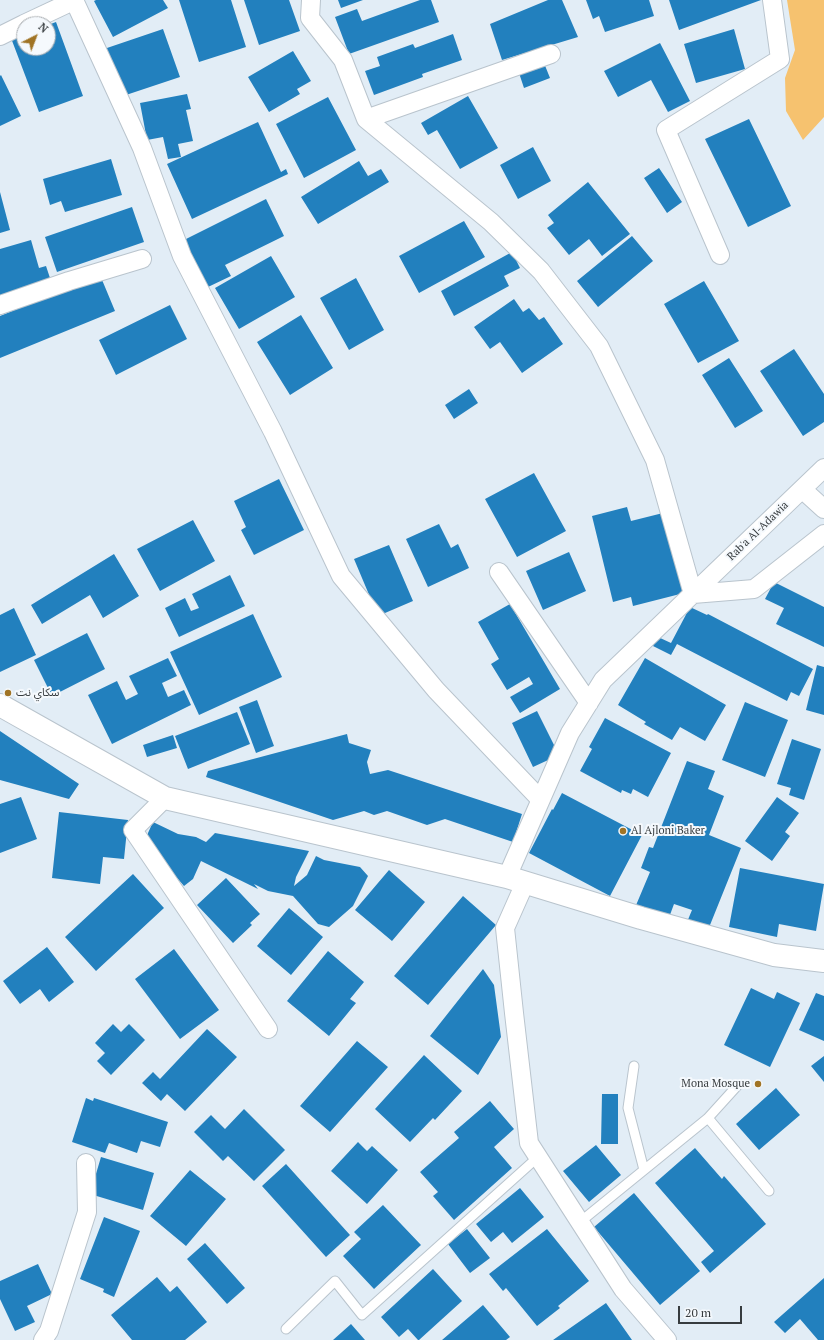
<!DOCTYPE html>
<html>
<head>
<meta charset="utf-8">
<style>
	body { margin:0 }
	#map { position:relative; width:824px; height:1340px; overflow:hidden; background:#e2edf6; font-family:"PT Serif",serif }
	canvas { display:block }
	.north { position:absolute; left:16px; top:16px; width:40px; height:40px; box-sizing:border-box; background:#f5f9fd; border:1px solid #a9adb1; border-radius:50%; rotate:42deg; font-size:11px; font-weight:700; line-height:16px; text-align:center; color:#373c3f }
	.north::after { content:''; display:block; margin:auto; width:14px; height:18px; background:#a07425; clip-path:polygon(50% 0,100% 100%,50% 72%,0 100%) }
	.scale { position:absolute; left:678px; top:1306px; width:64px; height:18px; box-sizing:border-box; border:2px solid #373c3f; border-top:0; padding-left:5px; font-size:12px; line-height:14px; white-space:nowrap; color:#373c3f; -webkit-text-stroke:3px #f5f9fd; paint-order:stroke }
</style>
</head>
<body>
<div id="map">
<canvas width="824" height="1340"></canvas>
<div class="north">N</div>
<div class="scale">20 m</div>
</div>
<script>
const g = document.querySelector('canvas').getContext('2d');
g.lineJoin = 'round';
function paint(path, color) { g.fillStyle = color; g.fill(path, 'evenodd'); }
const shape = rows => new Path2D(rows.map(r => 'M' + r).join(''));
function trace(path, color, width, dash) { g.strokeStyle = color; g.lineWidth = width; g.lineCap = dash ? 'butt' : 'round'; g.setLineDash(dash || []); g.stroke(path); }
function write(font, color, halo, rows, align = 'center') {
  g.font = font + ' "PT Serif","Noto Sans Arabic",serif'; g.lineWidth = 4; g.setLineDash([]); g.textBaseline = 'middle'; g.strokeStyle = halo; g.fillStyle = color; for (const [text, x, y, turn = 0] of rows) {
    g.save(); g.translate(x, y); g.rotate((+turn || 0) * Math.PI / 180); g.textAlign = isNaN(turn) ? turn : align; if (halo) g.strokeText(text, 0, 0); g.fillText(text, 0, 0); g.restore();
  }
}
paint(shape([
	[787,0,824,0,824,117,803,140,786,111,785,78,795,50]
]), '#f6c26f');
paint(shape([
	[96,0,163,0,168,8,113,37,94,1],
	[179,0,231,0,246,47,199,62],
	[244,0,289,0,300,31,259,45],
	[338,0,363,0,341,8],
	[420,0,431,0,439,22,349,54,335,17,357,9,362,21],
	[548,0,562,0,578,37,502,60,490,24],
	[586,0,649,0,654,16,605,32,599,16,593,19],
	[669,0,761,0,679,30],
	[56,22,83,96,39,112,11,38,24,34,24,48,48,48,48,25],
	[163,29,180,77,120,97,104,49],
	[734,29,745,69,696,83,684,44],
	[453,34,462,60,422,74,423,77,374,95,365,71,380,66,377,57,413,44,415,48],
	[660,43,690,101,668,112,651,80,618,97,604,71],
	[293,51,311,81,297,89,300,94,269,112,248,77],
	[544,63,550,78,524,88,519,73],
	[1,75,21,116,0,126,0,76],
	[187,94,191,109,186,110,193,141,178,144,181,157,168,159,163,137,147,140,140,103],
	[468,96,498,148,460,169,437,130,428,135,421,123],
	[328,97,356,150,304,178,276,124],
	[749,119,791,206,748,227,705,139],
	[258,122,281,172,286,169,288,174,192,219,167,164],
	[533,147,551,181,518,199,500,165],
	[111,159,122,195,65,212,61,201,50,205,43,179],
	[359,161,368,176,381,169,389,182,318,224,301,197],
	[659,168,682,202,667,213,644,178],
	[588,182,630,234,602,256,589,239,569,255,547,228,554,223,548,215],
	[0,192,10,230,0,233],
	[266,199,284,236,225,265,231,276,208,287,184,240],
	[132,207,144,242,57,272,45,237],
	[464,221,485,257,419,293,399,256],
	[632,236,653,261,598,307,577,281],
	[31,240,39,268,46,266,51,281,0,296,0,249],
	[512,252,520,268,504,276,509,286,454,316,441,291],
	[271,256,295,297,239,329,215,288],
	[100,275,115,311,0,358,0,316],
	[356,278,384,330,349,350,320,298],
	[704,281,739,341,698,363,664,304],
	[514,299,523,312,529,308,539,320,544,317,563,344,522,373,500,342,490,349,474,327],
	[170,305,187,339,116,375,99,340],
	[301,315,333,368,290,395,257,342],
	[794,349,824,394,824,422,803,436,760,371],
	[729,358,763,411,735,428,702,375],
	[469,389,478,403,454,419,445,405],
	[534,473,566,531,517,557,485,499],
	[279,479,304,530,254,555,241,530,246,527,234,501],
	[627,507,631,521,663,513,684,593,633,606,631,597,613,602,592,516],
	[193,520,215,561,160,591,137,549],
	[439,524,451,548,458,544,469,568,428,587,406,539],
	[389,545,413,601,378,616,354,559],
	[569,552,586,591,543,610,526,571],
	[114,554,139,596,103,618,90,595,42,624,31,605],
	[230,575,245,606,179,637,165,608,185,598,191,611,199,608,192,594],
	[774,582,824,607,824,647,776,624,784,608,765,599],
	[510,604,560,689,520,713,510,697,533,684,529,677,507,690,491,664,499,659,478,622],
	[690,607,707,615,708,614,813,669,799,696,791,692,787,701,677,644,671,655,653,646,658,637,671,643],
	[14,608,36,655,0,672,0,615],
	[253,614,282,677,199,715,170,652],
	[87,633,105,669,52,696,34,660],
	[168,658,177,676,162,683,168,697,184,690,191,705,112,744,88,695,117,681,126,700,138,694,129,676],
	[645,658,726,705,705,741,680,727,672,740,644,724,646,722,618,705],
	[817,665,824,667,824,715,806,710],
	[257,700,274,746,256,753,239,707],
	[745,702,788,720,765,777,722,760],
	[537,711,559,755,533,767,512,723],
	[237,712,250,744,188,769,175,736],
	[605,718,671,753,648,797,633,789,631,794,622,790,621,793,580,771,592,749,589,747],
	[0,731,79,784,69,799,0,780],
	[347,734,349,743,371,750,367,762,370,774,388,770,522,814,513,842,445,819,427,825,387,811,374,815,364,811,333,820,206,777,208,771],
	[173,735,177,748,147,757,143,745],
	[792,739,821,749,804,800,789,795,791,788,777,784],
	[687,761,715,771,708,789,724,796,709,835,741,848,708,930,687,922,692,910,674,904,667,923,634,910,650,872,641,868,649,847,653,848],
	[562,793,642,835,610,896,529,853,552,809,553,810],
	[21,797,37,839,0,853,0,804],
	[777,797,799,813,785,832,790,836,772,861,745,841],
	[59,812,128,820,124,859,103,857,100,884,52,878],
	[153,822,178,834,196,837,206,842,215,833,309,851,296,877,294,886,307,875,316,856,324,860,360,867,368,876,353,906,329,927,318,924,293,896,268,891,254,884,258,889,201,861,193,879,184,886,153,850,146,846,148,833],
	[740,868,824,884,816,931,779,924,777,937,729,927],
	[389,870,425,902,392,941,355,910],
	[133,874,164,908,96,971,65,937],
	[226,878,260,914,250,923,252,925,233,943,197,905],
	[463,896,496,925,428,1005,394,976],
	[289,908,323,937,291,975,257,946],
	[47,947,74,982,49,1002,40,989,20,1004,3,981],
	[174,949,219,1010,180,1039,135,979],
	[328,951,364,982,350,999,356,1003,329,1036,287,1001],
	[483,969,494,985,501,1037,478,1075,430,1036],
	[751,988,774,999,777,992,800,1003,770,1067,724,1045],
	[816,993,824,996,824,1041,799,1030],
	[113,1024,121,1032,129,1024,145,1040,111,1075,97,1061,105,1053,95,1043],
	[207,1029,237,1057,185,1111,167,1094,161,1101,142,1083,153,1072,160,1079],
	[357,1041,388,1067,330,1132,300,1106],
	[424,1055,462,1091,435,1120,433,1118,410,1142,375,1109],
	[824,1056,824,1082,811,1066],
	[776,1088,800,1115,759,1150,736,1124],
	[602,1094,618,1094,618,1144,601,1144],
	[86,1098,93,1101,94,1098,168,1122,160,1147,141,1141,137,1153,109,1143,105,1153,72,1142],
	[490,1101,514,1129,494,1147,512,1168,454,1220,433,1196,438,1192,420,1172,459,1138,454,1132],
	[244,1109,285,1150,254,1181,228,1156,223,1161,194,1132,211,1115,225,1129],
	[358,1142,367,1151,372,1146,398,1170,367,1204,331,1171],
	[596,1145,621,1175,589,1202,563,1171],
	[695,1148,722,1179,724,1176,766,1224,710,1273,701,1262,714,1251,655,1183],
	[101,1157,154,1173,143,1210,90,1194],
	[286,1164,350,1235,326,1257,262,1186],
	[190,1170,226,1199,186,1246,150,1216],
	[520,1188,544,1217,512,1243,503,1232,491,1242,476,1224],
	[634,1193,700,1271,660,1305,594,1227],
	[383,1205,421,1245,374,1289,343,1256,361,1239,354,1232],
	[104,1217,140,1231,114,1297,103,1292,104,1289,80,1279],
	[467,1229,490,1258,470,1273,448,1244],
	[547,1229,589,1281,558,1306,560,1308,537,1326,506,1288,503,1291,489,1274],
	[205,1243,245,1288,227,1304,187,1259],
	[38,1264,52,1294,27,1306,35,1322,15,1331,0,1299,0,1281],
	[433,1269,462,1301,419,1340,418,1340,408,1329,399,1337,381,1317],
	[157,1277,170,1292,177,1286,207,1322,185,1340,132,1340,111,1315],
	[824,1278,824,1340,818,1340,800,1319,785,1333,774,1322],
	[606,1303,632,1340,553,1340],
	[483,1305,510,1337,506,1340,442,1340],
	[351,1324,365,1340,333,1340]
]), '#2280be');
const lane = shape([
	[634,1066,628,1108,644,1170],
	[708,1118,769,1191],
	[580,1222,708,1118,737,1086],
	[286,1329,335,1281,362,1315,538,1157]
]);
const street = shape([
	[74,0,142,148,182,256,273,432,341,576,436,690,540,799],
	[311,0,310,18,343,60,366,119,491,222,541,271,599,346,655,460,693,594],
	[24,24,75,0],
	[0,36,24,24],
	[366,119,551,54],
	[720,255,666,130,780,59,772,0],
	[0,305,69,281,142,259],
	[802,489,824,509],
	[499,572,589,703],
	[693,594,754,589,824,534],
	[165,798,133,830,268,1029],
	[507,877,570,733,603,680,824,468],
	[525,883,505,928,514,1013,529,1143,623,1289,667,1340],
	[43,1340,49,1331,87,1212,86,1163]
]);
const secondary = shape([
	[0,705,165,798,507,877,641,918,774,955,824,961]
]);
trace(lane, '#b9c4cd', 11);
trace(street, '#b9c4cd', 20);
trace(secondary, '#b9c4cd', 24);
trace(lane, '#fff', 9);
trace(street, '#fff', 18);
trace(secondary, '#fff', 22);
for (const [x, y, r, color] of [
	[8,693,4,"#a07425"],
	[623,831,4,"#a07425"],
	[758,1084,4,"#a07425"]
]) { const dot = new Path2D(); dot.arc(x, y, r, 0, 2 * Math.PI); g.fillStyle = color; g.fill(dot); trace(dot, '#f5f9fd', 1.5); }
write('11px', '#373c3f', '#f5f9fd', [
	["Rab'a Al-Adawia",758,531,-44]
]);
write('11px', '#373c3f', '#f5f9fd', [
	["سكاي نت",16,693],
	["Al Ajloni Baker",631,831],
	["Mona Mosque",750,1084,"right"]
], 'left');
</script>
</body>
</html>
